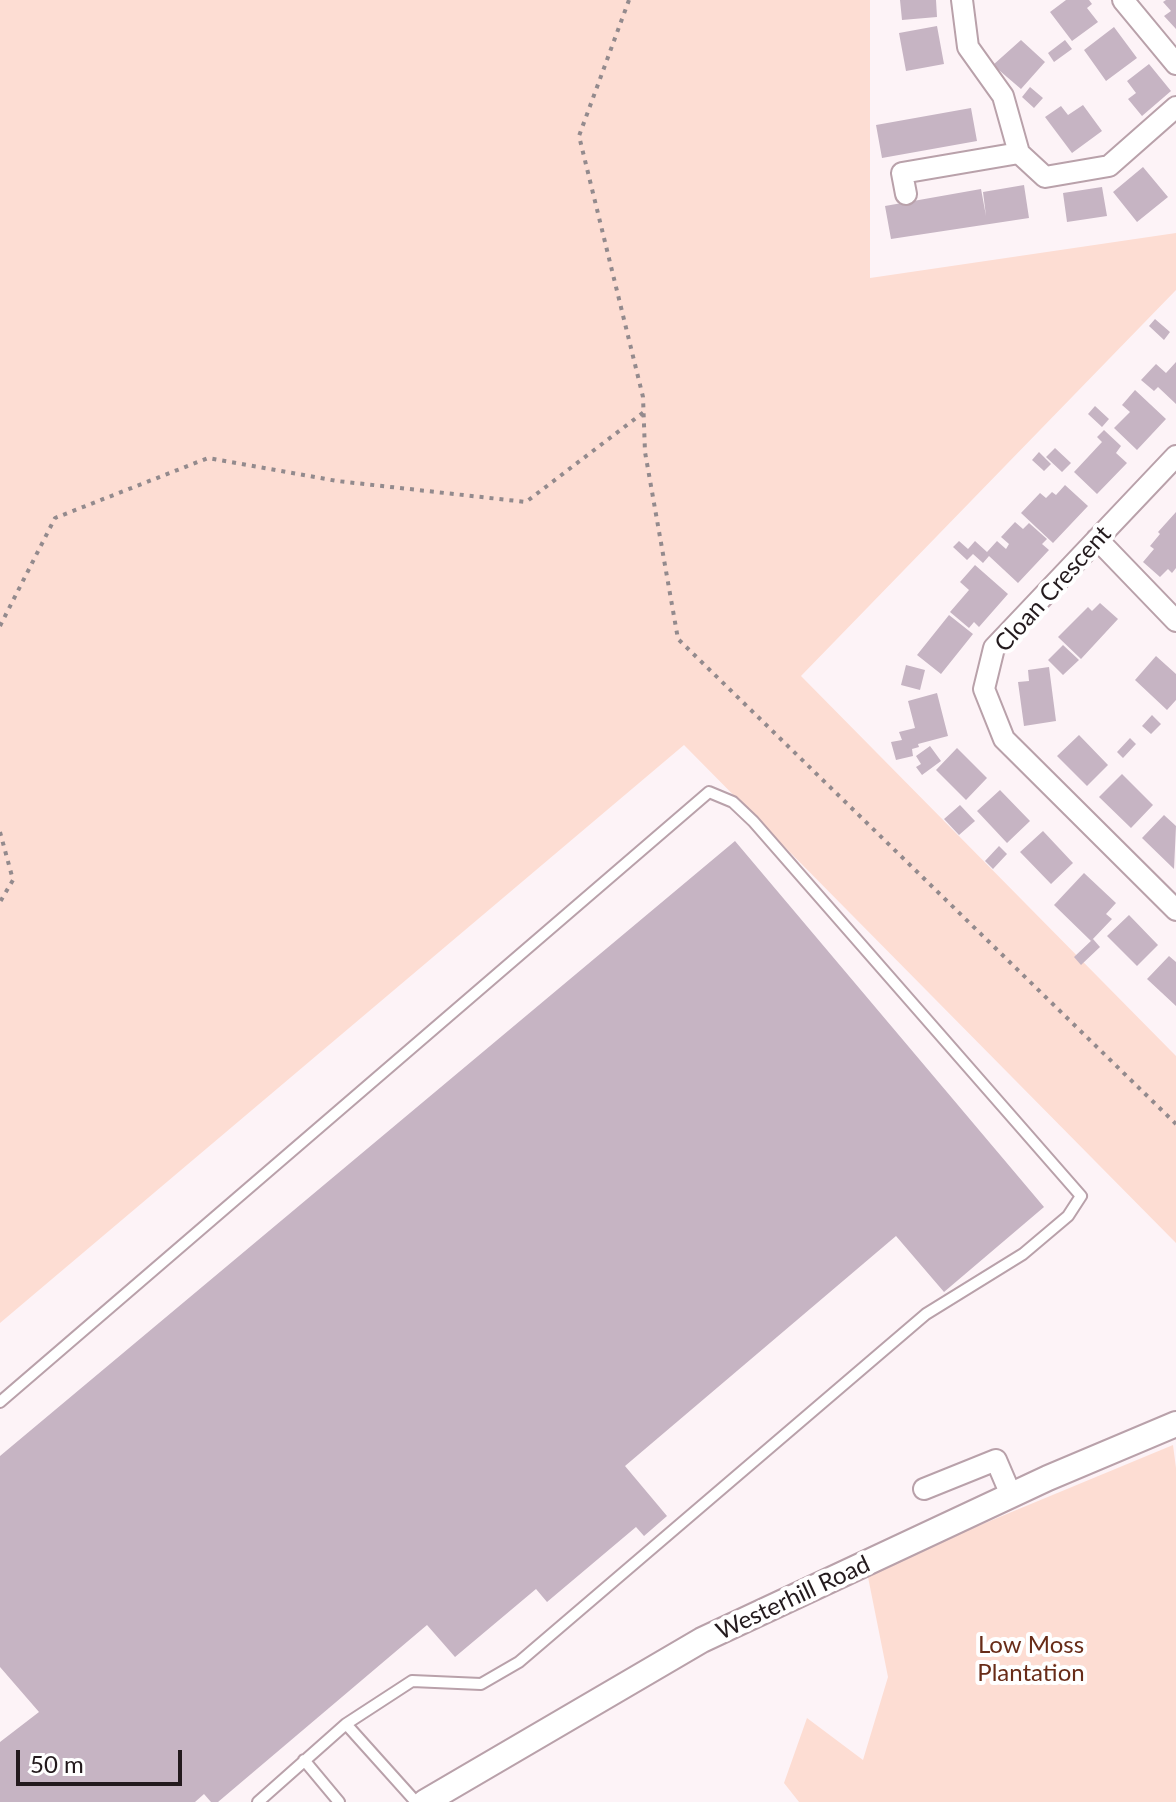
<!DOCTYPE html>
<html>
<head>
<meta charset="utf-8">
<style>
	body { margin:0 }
	#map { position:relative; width:1176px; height:1802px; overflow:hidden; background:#fdf3f7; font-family:Lato,sans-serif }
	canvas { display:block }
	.scale { position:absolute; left:16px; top:1750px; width:166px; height:36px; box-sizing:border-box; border:4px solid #231a1d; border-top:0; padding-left:10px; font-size:24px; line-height:28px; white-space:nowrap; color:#231a1d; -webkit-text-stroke:6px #fff; paint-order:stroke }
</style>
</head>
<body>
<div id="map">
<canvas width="1176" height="1802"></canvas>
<div class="scale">50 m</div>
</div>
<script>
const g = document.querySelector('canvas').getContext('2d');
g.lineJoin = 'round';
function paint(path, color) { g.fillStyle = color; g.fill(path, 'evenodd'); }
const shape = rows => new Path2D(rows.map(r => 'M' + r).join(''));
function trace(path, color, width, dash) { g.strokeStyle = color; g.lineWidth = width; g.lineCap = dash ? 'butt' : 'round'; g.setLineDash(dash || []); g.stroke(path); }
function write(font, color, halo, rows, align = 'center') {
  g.font = font + ' Lato,sans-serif'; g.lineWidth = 8; g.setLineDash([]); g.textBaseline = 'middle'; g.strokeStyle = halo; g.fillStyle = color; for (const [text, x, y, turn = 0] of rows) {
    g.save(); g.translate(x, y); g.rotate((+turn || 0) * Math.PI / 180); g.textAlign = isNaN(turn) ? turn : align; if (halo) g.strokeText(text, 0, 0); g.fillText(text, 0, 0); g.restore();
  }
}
paint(shape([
	[0,0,870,0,870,278,1176,233,1176,290,801,676,1176,1056,1176,1243,684,745,0,1323],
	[1173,1445,1176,1468,1176,1802,799,1802,784,1783,807,1718,863,1760,888,1677,867,1572]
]), '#fdddd3');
paint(shape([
	[900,0,936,0,937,17,902,20],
	[1066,0,1089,0,1092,4,1087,8,1098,22,1072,41,1050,12],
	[1166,0,1176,0,1176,29,1164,16,1171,11,1163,2],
	[937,26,944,64,906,71,899,33],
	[1114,27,1137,58,1106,81,1084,50],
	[1021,40,1045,62,1021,89,993,65],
	[1065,40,1072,49,1054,62,1048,53],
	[1149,64,1171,91,1142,116,1128,99,1136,93,1127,81],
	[1030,87,1043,98,1034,108,1022,97],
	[1083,105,1102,131,1072,153,1045,117,1061,106,1068,115],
	[971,108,977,141,882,158,876,125],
	[1143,167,1168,197,1137,222,1113,192],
	[1024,185,1029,218,891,239,885,206,981,189,986,216,983,192],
	[1102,187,1107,216,1067,222,1063,193],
	[1155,319,1170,332,1164,340,1149,326],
	[1176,362,1176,404,1158,387,1154,391,1141,380,1156,364,1166,373],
	[1135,390,1166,419,1137,450,1114,428,1130,412,1122,405],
	[1095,406,1109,419,1102,427,1088,414],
	[1104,430,1121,446,1116,453,1127,463,1097,494,1074,472,1102,442,1097,437],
	[1055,448,1071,463,1062,472,1046,457],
	[1039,452,1051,464,1044,471,1032,460],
	[1065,485,1088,506,1053,543,1021,513,1040,493,1046,498,1052,492,1056,495],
	[1176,512,1176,568,1172,573,1168,569,1160,577,1143,562,1154,549,1150,546,1160,534,1158,532],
	[1015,522,1023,529,1029,523,1047,539,1042,544,1049,550,1018,583,989,556,983,563,973,554,967,560,953,547,959,541,968,549,975,541,987,552,997,541,1006,549,1009,544,1001,537],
	[975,565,1008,594,979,627,974,622,969,628,950,612,969,590,960,582],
	[1100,603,1118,619,1081,659,1058,637,1088,607,1092,611],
	[949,615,973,634,941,674,917,655],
	[1063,645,1079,660,1063,675,1048,660],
	[1156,656,1176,674,1176,700,1167,710,1135,680],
	[906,665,925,670,920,690,901,685],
	[1049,667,1056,721,1024,726,1018,682,1029,681,1028,670],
	[937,693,948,736,918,744,919,747,912,749,913,756,896,760,891,742,902,740,899,732,915,728,908,701],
	[1152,715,1161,724,1151,734,1142,726],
	[1079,735,1108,765,1087,786,1057,756],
	[1130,738,1136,744,1123,758,1117,752],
	[930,746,941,761,922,775,916,767,921,764,916,756],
	[957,748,987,778,966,800,936,770],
	[1122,774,1153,805,1131,828,1099,797],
	[1000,790,1030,821,1007,843,977,811],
	[960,805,975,821,959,835,944,819],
	[1164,815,1176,826,1174,869,1142,838],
	[1043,831,1073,863,1051,884,1020,852],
	[735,841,1044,1207,944,1292,896,1236,625,1466,667,1516,644,1536,636,1527,547,1602,536,1589,455,1657,427,1625,218,1802,211,1802,204,1794,195,1802,0,1802,0,1742,39,1712,0,1667,0,1456],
	[999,846,1007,854,993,869,985,861],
	[1084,873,1116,903,1106,914,1112,919,1091,941,1054,905],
	[1129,915,1158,945,1137,966,1107,936],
	[1093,939,1100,947,1081,965,1074,957],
	[1169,956,1176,962,1176,1006,1147,979]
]), '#c6b4c3');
const service = shape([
	[0,1402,709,792,733,802,753,821,1081,1196,1068,1216,1023,1254,926,1314,519,1662,481,1684,412,1681,346,1724,258,1802],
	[346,1724,416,1802],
	[304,1760,339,1802]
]);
const minor = shape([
	[962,0,968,47,1003,96,1019,153,1045,177,1109,166,1176,107],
	[1123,0,1176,64],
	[906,194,902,173,1019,153],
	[1176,456,994,648,984,689,1004,739,1176,910],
	[1097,539,1176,621],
	[924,1489,996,1460,1011,1495]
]);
const tertiary = shape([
	[425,1802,702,1640,1048,1478,1176,1424]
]);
trace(service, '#b9a1aa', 14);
trace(minor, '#b9a1aa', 24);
trace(tertiary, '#b9a1aa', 28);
trace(shape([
	[629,0,579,136,643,397,645,452,678,639,1176,1124],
	[0,626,55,518,208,458,337,481,526,502,644,412],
	[0,832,13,880,0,902]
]), '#938a8d', 4, [4, 6]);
trace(service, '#fff', 10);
trace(minor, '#fff', 20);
trace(tertiary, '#fff', 24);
write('24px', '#231a1d', '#fff', [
	["Cloan Crescent",1053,589,-48],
	["Westerhill Road",793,1598,-25]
]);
write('24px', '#682c18', '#fff', [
	["Low Moss",1031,1645],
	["Plantation",1031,1673]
]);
</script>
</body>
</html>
